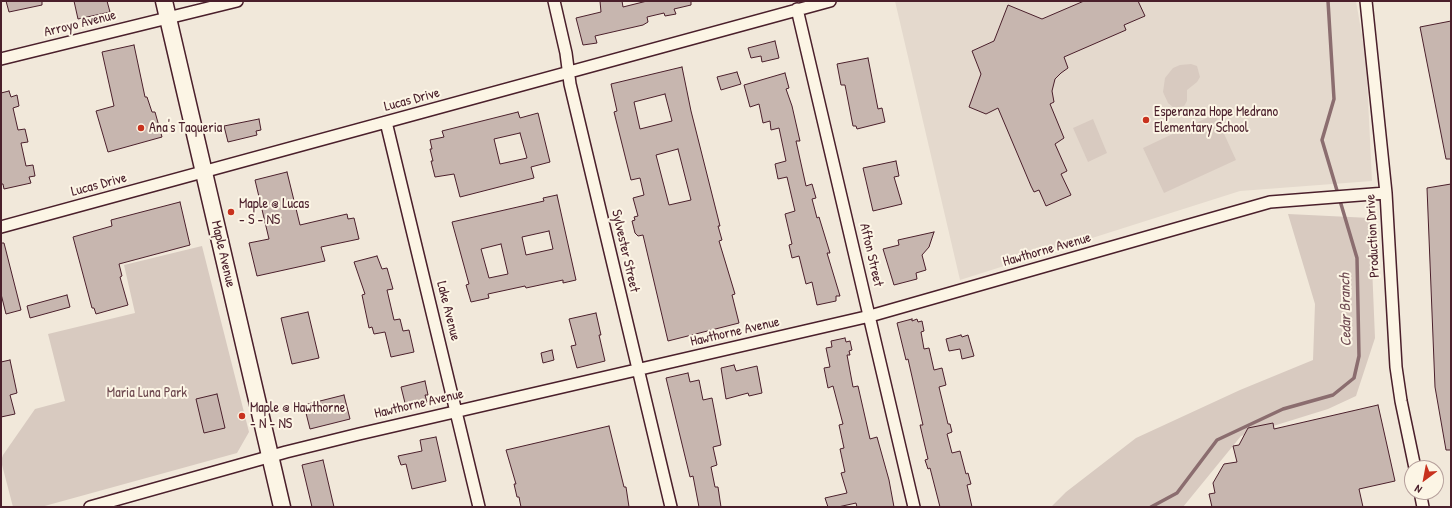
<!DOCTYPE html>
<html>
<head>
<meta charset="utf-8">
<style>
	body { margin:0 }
	#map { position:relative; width:1452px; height:508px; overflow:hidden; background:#f1e8da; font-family:"Patrick Hand",sans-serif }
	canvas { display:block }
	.frame { position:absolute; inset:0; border:2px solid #4a1f2b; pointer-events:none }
	.north { position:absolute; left:1404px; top:460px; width:40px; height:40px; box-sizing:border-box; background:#fcf5e5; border:1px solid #b59f9b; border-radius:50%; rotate:212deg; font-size:11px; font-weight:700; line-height:16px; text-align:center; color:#4a1f2b }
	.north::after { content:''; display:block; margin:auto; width:14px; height:18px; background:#c8321e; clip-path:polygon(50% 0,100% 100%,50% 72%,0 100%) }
</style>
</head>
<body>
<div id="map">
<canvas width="1452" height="508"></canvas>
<div class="frame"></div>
<div class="north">N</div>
</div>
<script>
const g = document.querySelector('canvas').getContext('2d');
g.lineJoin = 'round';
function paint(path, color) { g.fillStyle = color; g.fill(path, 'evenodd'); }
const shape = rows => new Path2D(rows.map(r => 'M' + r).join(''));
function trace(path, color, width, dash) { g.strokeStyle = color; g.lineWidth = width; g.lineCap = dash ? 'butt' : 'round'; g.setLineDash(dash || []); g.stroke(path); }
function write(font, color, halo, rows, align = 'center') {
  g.font = font + ' "Patrick Hand",sans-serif'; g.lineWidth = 4; g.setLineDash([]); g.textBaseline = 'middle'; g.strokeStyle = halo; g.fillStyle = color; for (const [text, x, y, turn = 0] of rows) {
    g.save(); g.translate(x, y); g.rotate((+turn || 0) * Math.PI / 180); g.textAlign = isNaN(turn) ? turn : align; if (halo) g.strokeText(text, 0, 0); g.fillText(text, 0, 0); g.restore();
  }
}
paint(shape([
	[895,1,1356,1,1366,59,1372,181,1240,191,960,280]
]), '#e4d9cd');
paint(shape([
	[1191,64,1197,66,1200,77,1197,82,1187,90,1187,101,1184,106,1174,108,1168,103,1163,92,1165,78,1173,68,1180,65],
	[1215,114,1236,160,1164,193,1143,148],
	[1093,119,1107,153,1088,162,1073,128],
	[1288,214,1370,218,1375,338,1356,396,1328,409,1241,436,1183,507,1051,507,1066,492,1136,438,1240,390,1313,360,1315,304],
	[202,246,249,432,237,453,41,507,13,507,1,461,3,455,35,409,65,401,48,334,135,313,124,265]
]), '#d8cac0');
trace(shape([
	[1151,507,1177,493,1217,440,1283,409,1333,395,1354,378,1359,356,1357,258,1322,140,1334,99,1328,1]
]), '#8b6d6f', 3.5);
const building = shape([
	[6,1,42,1,42,5,9,12,6,1],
	[74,1,107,1,110,12,78,19,74,1],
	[600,1,622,1,623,7,647,1,691,1,691,5,674,9,676,14,665,16,664,13,647,17,648,22,643,25,595,36,597,43,583,45,576,18,601,12,600,1],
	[1084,1,1138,1,1145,16,1124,25,1126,30,1064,57,1068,68,1061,73,1055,79,1052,91,1054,102,1050,104,1064,138,1055,144,1067,171,1061,174,1071,195,1046,206,1039,190,1034,192,1031,186,998,108,986,114,969,107,981,74,972,51,994,41,1008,5,1042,19,1084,1],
	[1451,21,1451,159,1446,159,1420,27,1451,21],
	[775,41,779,58,762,62,761,56,751,58,748,48,775,41],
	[134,45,145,97,147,97,152,112,155,112,162,137,108,152,96,111,114,106,102,52,134,45],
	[868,58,878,109,882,108,885,122,857,129,856,126,853,126,845,85,841,85,837,64,868,58],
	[682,67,691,111,720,226,718,226,722,240,719,241,735,294,732,295,739,323,668,341,643,235,638,236,635,233,632,221,635,220,634,217,638,216,633,198,644,195,640,178,631,180,614,112,617,111,611,84,682,67],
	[665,94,672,121,640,129,634,102,665,94],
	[678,149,691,200,669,205,656,155,678,149],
	[737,72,741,84,721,90,717,77,737,72],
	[785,73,789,88,786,89,792,106,800,141,796,141,806,186,812,184,816,198,812,199,817,218,819,217,830,253,827,253,840,296,836,296,836,301,817,305,812,282,806,284,799,256,792,258,789,245,792,244,785,214,795,211,787,177,778,179,775,164,786,161,779,128,771,130,770,121,763,123,759,104,750,107,744,85,785,73],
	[9,91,11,97,17,95,19,106,13,108,18,130,25,129,28,142,21,143,26,166,33,165,35,176,29,177,31,183,4,189,3,184,1,184,1,93,9,91],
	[518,112,520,118,538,113,550,162,531,167,534,178,460,197,454,174,435,177,431,161,433,161,430,149,432,149,430,140,444,137,442,131,518,112],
	[520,133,527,158,500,164,494,139,520,133],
	[259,119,261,130,256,131,257,135,228,142,224,126,259,119],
	[896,161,899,176,894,177,902,204,873,211,863,168,896,161],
	[287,172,300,225,347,214,348,219,354,218,359,239,321,247,325,261,257,276,249,243,269,239,255,180,287,172],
	[1451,184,1451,450,1446,450,1435,387,1427,188,1451,184],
	[557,195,576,280,563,283,563,280,526,288,525,286,488,294,489,298,471,302,466,285,469,284,452,222,544,201,543,198,557,195],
	[549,231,553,249,526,255,522,237,549,231],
	[501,244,508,274,489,278,481,249,501,244],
	[180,202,190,245,119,264,122,276,120,277,128,305,96,314,94,308,92,308,73,237,112,226,111,220,180,202],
	[934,232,929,247,922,255,926,270,916,273,917,279,894,285,883,249,899,245,898,240,934,232],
	[1,243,4,243,21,310,6,314,1,294,1,243],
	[377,256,382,269,387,268,393,289,387,290,394,320,400,319,403,331,409,330,414,352,391,357,385,332,374,334,372,327,369,328,362,295,365,294,354,262,377,256],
	[67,295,70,307,30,318,27,306,67,295],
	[308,312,319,358,292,364,281,318,308,312],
	[596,313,601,335,599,335,605,361,577,368,571,346,576,345,569,319,596,313],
	[912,319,912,321,917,319,918,322,922,321,924,331,921,332,924,349,929,348,934,370,942,368,946,385,939,387,948,424,950,424,952,432,947,434,952,453,960,451,966,474,968,473,971,484,967,485,972,507,940,507,930,468,928,469,925,460,928,459,920,425,923,425,908,359,906,360,897,323,912,319],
	[961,335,962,337,968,335,974,356,962,359,960,349,949,351,946,339,961,335],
	[845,338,846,342,850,341,852,350,849,351,850,355,847,355,853,387,858,386,870,439,877,437,889,480,894,507,857,507,856,503,838,507,828,507,825,498,847,493,841,473,845,472,840,449,844,448,839,425,843,424,833,386,828,388,824,368,830,367,826,348,832,347,831,341,845,338],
	[552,350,554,360,543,363,541,353,552,350],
	[10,360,17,393,10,395,15,414,1,417,1,362,10,360],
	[734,365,736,371,757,366,762,393,749,396,748,393,726,399,721,368,734,365],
	[688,373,690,382,699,380,703,400,712,398,721,445,713,447,717,465,711,467,715,487,718,487,721,507,699,507,693,476,690,477,666,378,688,373],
	[425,381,428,395,425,395,427,402,406,407,401,387,425,381],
	[217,394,225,428,204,433,196,399,217,394],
	[344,395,350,419,310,429,304,405,344,395],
	[1378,405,1395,481,1359,489,1363,507,1212,507,1209,494,1215,493,1213,483,1224,464,1237,462,1233,446,1239,445,1248,428,1273,423,1274,429,1378,405],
	[609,426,624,487,626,487,629,507,521,507,519,497,517,497,514,484,516,484,506,450,609,426],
	[436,437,446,481,412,489,406,464,401,465,398,456,422,451,420,440,436,437],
	[323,460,334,507,312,507,302,465,323,460]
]);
paint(building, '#c7b6af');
trace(building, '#4a1f2b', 1);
const minor = shape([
	[554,1,566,53,570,84,671,507],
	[1366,1,1386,193,1396,367,1401,401,1415,468],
	[797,9,914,507],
	[1,59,237,1],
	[386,122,479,507],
	[1,227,830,1],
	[1420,492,1423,507],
	[90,507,286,452,359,434,870,316,1270,202,1386,193]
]);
const secondary = shape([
	[164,1,282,507]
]);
trace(minor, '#4a1f2b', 14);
trace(secondary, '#4a1f2b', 19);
trace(minor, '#fcf5e5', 11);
trace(secondary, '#fcf5e5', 16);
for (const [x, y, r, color] of [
	[1146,120,4,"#c8321e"],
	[141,128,4,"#c8321e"],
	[231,212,4,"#c8321e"],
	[242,416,4,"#c8321e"]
]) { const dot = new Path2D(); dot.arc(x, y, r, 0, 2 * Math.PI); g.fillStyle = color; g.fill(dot); trace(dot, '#fcf5e5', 1.5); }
write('14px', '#4a1f2b', '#fcf5e5', [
	["Arroyo Avenue",80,24,-14],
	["Lucas Drive",412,100,-15],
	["Lucas Drive",99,185,-15],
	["Production Drive",1373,236,-93],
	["Hawthorne Avenue",1047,250,-16],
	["Sylvester Street",625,251,77],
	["Maple Avenue",223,254,77],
	["Afton Street",871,255,77],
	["Lake Avenue",448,311,76],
	["Hawthorne Avenue",735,332,-13],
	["Hawthorne Avenue",419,404,-13]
]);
write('14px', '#4a1f2b', '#fcf5e5', [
	["Esperanza Hope Medrano",1154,112],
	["Elementary School",1154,128],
	["Ana's Taqueria",149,128],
	["Maple @ Lucas",239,204],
	["- S - NS",239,220],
	["Maple @ Hawthorne",250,408],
	["- N - NS",250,424]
], 'left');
write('14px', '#6e4a50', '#fcf5e5', [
	["Maria Luna Park",147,393]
]);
write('italic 15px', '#704c53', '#fcf5e5', [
	["Cedar Branch",1346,310,-91]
]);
</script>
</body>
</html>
